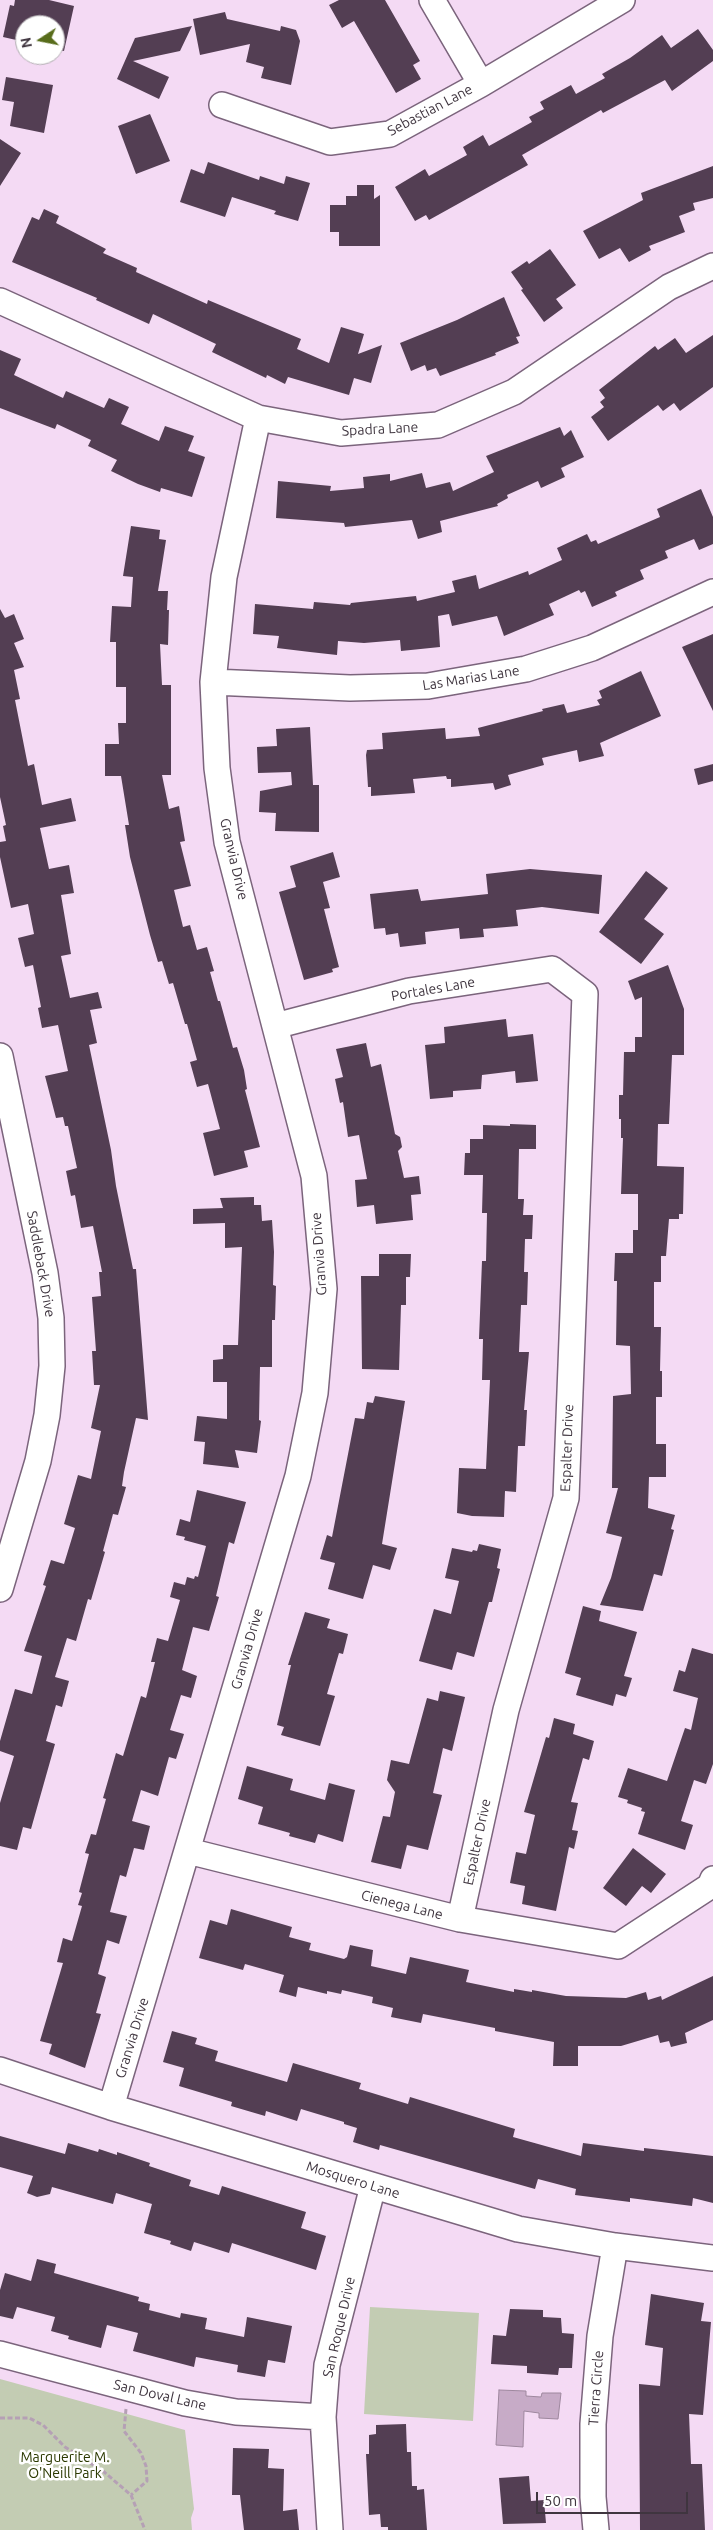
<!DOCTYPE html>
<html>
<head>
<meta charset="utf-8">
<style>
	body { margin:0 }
	#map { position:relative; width:713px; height:2530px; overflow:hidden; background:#f4daf4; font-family:Ubuntu,sans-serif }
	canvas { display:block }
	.north { position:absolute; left:15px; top:15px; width:50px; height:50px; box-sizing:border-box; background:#fff; border:1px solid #b2aeb2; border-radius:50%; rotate:259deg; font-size:14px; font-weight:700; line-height:20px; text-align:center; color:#3f353f }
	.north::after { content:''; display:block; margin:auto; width:18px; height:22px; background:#586c1b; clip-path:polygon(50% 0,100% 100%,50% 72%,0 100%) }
	.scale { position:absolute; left:536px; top:2492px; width:152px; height:22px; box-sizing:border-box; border:2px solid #3f353f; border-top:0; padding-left:6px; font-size:15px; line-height:18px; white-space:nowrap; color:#3f353f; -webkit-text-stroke:4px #fff; paint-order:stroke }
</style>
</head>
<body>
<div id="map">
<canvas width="713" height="2530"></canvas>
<div class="north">N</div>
<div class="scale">50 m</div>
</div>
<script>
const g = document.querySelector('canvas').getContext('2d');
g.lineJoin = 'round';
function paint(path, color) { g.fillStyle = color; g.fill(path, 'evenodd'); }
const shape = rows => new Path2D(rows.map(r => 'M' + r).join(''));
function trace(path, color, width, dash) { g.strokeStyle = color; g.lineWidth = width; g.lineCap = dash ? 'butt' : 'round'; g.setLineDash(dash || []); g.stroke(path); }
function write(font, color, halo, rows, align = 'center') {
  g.font = font + ' Ubuntu,sans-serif'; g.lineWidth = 5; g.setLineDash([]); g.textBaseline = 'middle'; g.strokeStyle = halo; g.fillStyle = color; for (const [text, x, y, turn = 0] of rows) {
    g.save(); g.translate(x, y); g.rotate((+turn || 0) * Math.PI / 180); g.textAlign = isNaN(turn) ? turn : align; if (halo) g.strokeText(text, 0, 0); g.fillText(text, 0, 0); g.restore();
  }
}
paint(shape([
	[370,2307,479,2313,473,2421,364,2414],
	[0,2379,185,2430,194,2509,191,2518,192,2530,0,2530]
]), '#c3ccb3');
const water = shape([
	[499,2390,526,2391,526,2396,541,2397,542,2393,561,2393,558,2419,539,2418,539,2413,524,2411,523,2447,496,2445,499,2390]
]);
paint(water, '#c7abc7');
trace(water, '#9e889e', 1);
paint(shape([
	[15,0,49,0,74,6,64,51,55,49,55,25,25,25,25,42,3,37,10,5,14,6],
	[339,0,385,0,420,61,413,65,421,79,396,93,354,21,342,28,329,5],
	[225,12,227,19,280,31,281,26,296,30,300,41,291,85,261,78,264,67,246,62,250,44,200,55,193,19],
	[192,26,180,51,133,61,169,77,159,99,117,79,135,38],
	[698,29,713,50,713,61,672,91,665,80,603,113,601,110,522,155,528,165,429,220,426,215,415,221,395,187,425,169,429,176,467,155,463,147,483,135,489,146,532,122,529,117,544,109,540,102,571,85,576,94,605,78,602,74,630,58,662,35,671,48],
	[6,77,53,85,44,133,10,126,14,102,2,100],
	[150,114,170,161,136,174,118,126],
	[0,139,21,153,0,186],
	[208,162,259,180,260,176,284,184,286,176,310,183,298,221,274,214,276,211,232,197,225,217,180,202,191,169,204,174],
	[713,166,713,198,693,203,695,210,679,216,685,232,649,246,651,250,629,262,620,248,599,259,583,231,643,200,641,193],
	[357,185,374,185,374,199,380,195,380,246,339,246,339,232,330,232,330,205,346,205,346,196,357,196],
	[44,209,59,216,56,223,106,249,103,253,137,268,136,272,207,304,208,300,301,339,297,349,329,363,341,327,364,334,358,354,382,345,371,383,354,378,349,395,288,377,285,384,267,375,266,378,212,352,216,344,153,314,149,324,96,300,97,298,12,262,32,217,39,220],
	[550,249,576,285,556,299,563,308,544,322,521,290,523,289,511,272,527,261,529,264],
	[504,297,520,336,516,337,519,343,495,353,496,355,440,376,436,368,427,371,425,365,411,371,400,343,457,320],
	[713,335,713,387,680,411,674,403,663,411,658,405,608,441,591,417,604,407,600,402,605,398,599,390,655,346,658,350,675,338,686,353],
	[0,350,21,359,14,375,63,398,66,391,104,408,109,398,129,407,121,424,159,441,165,426,194,436,188,451,205,457,192,497,161,488,160,492,138,484,111,471,117,460,88,446,91,440,57,424,55,429,0,408],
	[560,427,564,436,571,430,584,457,561,468,565,477,541,488,538,481,507,495,508,498,497,504,498,506,440,521,442,532,418,539,412,520,345,527,344,523,276,518,278,481,331,486,330,491,364,488,363,477,390,474,390,481,422,473,426,488,450,482,453,491,494,472,486,456],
	[701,489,713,517,713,544,699,550,694,539,665,551,668,558,640,570,644,579,615,592,617,596,592,607,585,591,581,593,579,590,549,604,554,615,504,636,497,616,452,626,449,614,438,616,440,647,401,651,400,640,364,643,338,641,337,655,310,652,277,648,279,636,253,634,255,604,313,609,314,602,350,605,351,603,416,596,417,601,455,592,452,581,476,575,479,589,528,571,529,575,562,560,557,548,587,534,591,542,596,540,598,544,660,517,657,509],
	[131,526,160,530,159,539,166,540,158,591,168,591,167,610,169,610,168,645,160,644,162,685,171,685,171,775,162,775,169,809,179,806,185,841,180,842,191,886,174,890,183,927,190,925,197,950,207,947,214,971,210,972,218,1001,220,1001,233,1048,237,1047,244,1070,247,1089,245,1090,260,1147,244,1151,248,1167,214,1176,203,1133,220,1129,208,1084,197,1087,190,1062,197,1060,187,1024,185,1024,173,983,169,984,162,961,158,962,150,935,130,857,125,825,129,825,121,776,105,776,105,744,119,744,118,723,126,723,126,687,116,687,116,642,110,642,112,606,131,607,133,577,123,576],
	[0,609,5,618,14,614,24,639,14,643,24,667,14,670,20,699,15,700,28,766,34,764,42,805,71,798,76,821,40,828,49,869,69,865,74,893,61,895,71,954,61,956,70,998,98,992,102,1008,90,1010,97,1043,89,1045,111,1150,116,1186,133,1269,136,1269,148,1420,136,1418,124,1472,122,1486,126,1487,118,1515,113,1514,103,1551,105,1552,91,1600,88,1599,76,1641,67,1638,55,1677,69,1681,62,1707,56,1705,46,1741,55,1744,31,1829,23,1827,17,1850,0,1846,0,1803,14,1756,0,1751,0,1741,15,1689,32,1694,42,1656,24,1651,46,1586,43,1585,51,1560,64,1564,75,1528,64,1524,78,1475,91,1479,101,1431,91,1428,100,1385,94,1385,92,1351,96,1351,92,1297,101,1296,99,1272,102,1272,93,1226,81,1228,75,1195,71,1196,66,1171,77,1168,68,1126,65,1126,63,1117,56,1118,45,1076,68,1071,58,1025,42,1028,38,1008,41,1007,33,965,25,967,18,938,34,934,28,904,11,908,0,857,0,842,6,841,3,826,6,825,0,797],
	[713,634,713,711,682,647],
	[641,671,661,716,600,743,604,756,579,762,577,750,542,758,544,765,508,775,511,785,495,790,493,783,451,787,451,779,447,779,446,776,413,779,415,793,371,796,371,787,368,787,366,755,367,750,383,749,382,733,445,728,446,739,480,736,478,728,543,711,542,709,564,704,567,713,600,705,597,700,602,698,599,691],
	[310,727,313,785,319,785,319,832,275,831,276,813,259,812,260,791,292,785,291,772,258,773,257,747,277,746,276,729],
	[713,764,713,781,698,785,694,769],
	[333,852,340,877,323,882,330,908,324,909,339,967,332,969,333,972,304,980,279,892,296,887,290,866],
	[530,869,602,875,599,914,542,907,516,910,518,926,483,929,484,937,460,939,459,928,425,932,426,944,400,947,398,933,386,935,385,928,374,929,370,894,418,889,421,901,488,894,486,874],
	[646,871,668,888,644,919,664,934,641,964,599,932],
	[668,965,684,1009,684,1055,672,1055,669,1124,658,1124,657,1166,684,1167,683,1214,679,1214,679,1219,669,1219,666,1256,661,1256,661,1282,654,1282,654,1327,661,1327,660,1371,662,1371,662,1397,656,1397,656,1444,666,1444,666,1477,649,1477,648,1508,675,1515,671,1529,674,1530,662,1576,654,1574,643,1611,600,1605,611,1578,622,1537,606,1533,618,1488,612,1488,613,1396,631,1394,630,1346,616,1345,617,1281,614,1281,615,1253,633,1253,633,1230,638,1230,638,1194,621,1194,623,1138,621,1138,621,1119,619,1119,619,1095,623,1095,624,1052,635,1052,635,1037,642,1037,642,997,635,1000,628,981],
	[506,1019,508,1037,533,1034,538,1081,516,1083,515,1071,482,1075,481,1089,453,1091,453,1097,430,1099,425,1045,445,1043,444,1027],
	[366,1043,371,1067,381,1064,395,1134,400,1137,402,1147,398,1151,404,1178,419,1176,421,1194,411,1195,413,1220,376,1224,374,1205,357,1207,355,1180,367,1179,359,1135,348,1137,343,1102,340,1103,335,1079,343,1077,336,1049],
	[510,1124,536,1125,536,1149,519,1149,518,1199,524,1199,523,1215,533,1215,532,1239,525,1239,524,1272,528,1272,527,1305,521,1305,519,1352,529,1352,524,1410,527,1410,525,1446,518,1446,516,1492,505,1491,504,1517,472,1516,457,1513,459,1468,486,1469,490,1380,482,1380,483,1339,479,1339,482,1261,486,1261,487,1213,482,1213,483,1175,464,1175,465,1153,470,1153,470,1139,483,1139,483,1125,510,1126],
	[254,1197,254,1205,261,1205,262,1221,272,1220,274,1252,273,1285,276,1286,275,1320,272,1320,272,1367,260,1367,259,1420,261,1421,257,1453,235,1450,239,1468,203,1464,205,1442,194,1441,197,1416,227,1419,227,1382,213,1382,213,1360,223,1359,223,1345,238,1345,242,1247,225,1248,225,1223,193,1224,193,1209,223,1208,220,1198],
	[379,1254,411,1254,410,1277,406,1277,406,1305,401,1305,399,1370,362,1369,361,1276,379,1276],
	[375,1396,405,1401,382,1544,397,1548,390,1570,373,1565,363,1599,328,1589,335,1563,320,1559,327,1535,332,1537,355,1418,364,1419,367,1402,373,1403],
	[197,1490,246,1502,234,1544,229,1542,216,1596,219,1597,209,1631,193,1627,182,1670,197,1676,191,1698,181,1695,170,1730,184,1734,176,1759,169,1757,158,1796,141,1790,132,1821,150,1826,144,1850,134,1848,126,1877,120,1875,110,1912,127,1916,119,1944,107,1940,98,1974,106,1977,96,2013,101,2014,85,2068,49,2054,52,2044,40,2041,63,1963,57,1962,63,1938,72,1941,82,1906,78,1905,82,1893,79,1892,89,1854,85,1853,91,1834,96,1835,106,1799,103,1798,116,1753,123,1756,141,1696,146,1698,155,1662,151,1662,157,1638,168,1641,180,1600,170,1597,174,1582,185,1585,187,1577,194,1579,195,1576,198,1577,206,1546,184,1540,185,1537,176,1535,180,1519,190,1522],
	[479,1544,501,1549,497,1568,500,1569,492,1602,489,1602,474,1657,457,1652,452,1670,419,1661,434,1609,451,1614,459,1581,445,1578,452,1548,472,1552,473,1550,477,1551],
	[583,1606,601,1611,599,1621,637,1632,624,1676,632,1678,626,1697,616,1694,613,1706,576,1695,581,1678,565,1673],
	[305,1612,330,1619,327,1628,348,1634,343,1654,339,1653,327,1694,335,1696,320,1746,281,1735,284,1727,277,1725,291,1665,288,1665],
	[692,1648,713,1654,713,1764,706,1784,694,1780,681,1821,693,1825,685,1850,638,1834,645,1812,641,1811,642,1808,627,1803,628,1800,618,1797,628,1768,667,1781,685,1728,691,1730,698,1698,673,1691,679,1670,685,1672],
	[440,1691,465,1697,452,1751,443,1748,433,1793,442,1795,428,1850,407,1845,401,1869,371,1862,383,1816,390,1817,395,1792,387,1780,391,1760,409,1764,427,1698,438,1701],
	[554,1718,575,1724,573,1734,594,1741,589,1760,583,1758,571,1802,578,1803,572,1830,578,1831,574,1849,569,1847,556,1911,522,1904,525,1886,510,1883,516,1852,526,1854,535,1815,524,1812,546,1737,549,1738],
	[247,1766,293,1779,290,1790,325,1800,329,1783,355,1790,343,1842,318,1834,315,1843,289,1836,290,1833,258,1824,263,1807,238,1799],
	[633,1848,666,1874,651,1893,642,1886,626,1906,603,1888],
	[231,1909,292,1927,289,1937,311,1943,309,1950,344,1959,347,1957,350,1945,373,1950,371,1966,406,1974,410,1957,469,1970,466,1982,514,1992,514,1989,532,1992,532,1990,566,1996,626,1998,646,1992,648,2000,661,1996,662,2000,713,1976,713,2020,685,2033,687,2043,671,2047,669,2041,660,2043,658,2035,621,2046,578,2046,578,2066,553,2066,554,2042,495,2031,495,2028,423,2014,421,2023,391,2017,393,2008,372,2003,373,1997,342,1990,341,1994,327,1991,327,1994,298,1987,296,1997,279,1992,284,1975,245,1964,243,1970,199,1958,210,1920,227,1925],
	[172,2031,197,2038,195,2044,218,2051,215,2061,287,2082,293,2063,361,2083,359,2089,408,2104,410,2097,515,2129,513,2137,581,2156,583,2143,644,2151,644,2148,713,2156,713,2203,693,2198,692,2206,630,2198,630,2202,575,2195,576,2189,538,2179,535,2189,380,2145,379,2150,353,2142,357,2128,344,2124,344,2122,301,2109,297,2121,266,2111,265,2116,231,2106,232,2102,179,2086,184,2068,163,2062],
	[0,2136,65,2154,68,2143,98,2152,99,2149,117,2155,117,2152,150,2163,149,2166,191,2180,189,2186,219,2195,222,2186,306,2212,301,2228,326,2236,316,2270,232,2243,229,2253,194,2242,191,2251,170,2244,171,2241,144,2233,152,2204,116,2193,113,2204,52,2187,50,2194,37,2197,27,2193,33,2176,0,2167],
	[37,2259,56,2264,54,2273,139,2297,138,2301,150,2304,149,2310,180,2318,181,2313,207,2318,205,2329,244,2337,247,2317,292,2326,285,2363,268,2360,265,2377,237,2372,238,2365,196,2357,194,2367,133,2351,138,2333,107,2325,101,2348,68,2339,69,2336,51,2331,55,2317,17,2307,13,2319,0,2316,0,2290,5,2273,31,2281],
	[651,2294,704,2303,701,2321,711,2322,703,2415,689,2414,691,2464,702,2464,705,2530,640,2530,639,2384,660,2386,663,2348,645,2345],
	[510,2309,543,2310,543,2317,561,2318,562,2333,574,2334,572,2368,559,2368,558,2375,527,2373,527,2366,491,2364,493,2335,506,2336],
	[406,2424,407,2452,411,2452,412,2486,417,2486,417,2490,424,2489,427,2530,388,2530,388,2527,381,2527,380,2514,369,2515,366,2454,369,2454,369,2435,376,2434,376,2425],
	[233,2448,269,2449,268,2468,284,2469,283,2511,297,2509,299,2530,244,2530,240,2495,232,2495],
	[529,2476,531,2501,544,2500,546,2523,503,2524,499,2478]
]), '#533e53');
const minor = shape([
	[432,0,481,84],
	[222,105,330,142,390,134,481,84,622,0],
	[0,301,258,418,341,433,438,425,514,392,669,287,713,266],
	[213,682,350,688,428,686,526,669,592,648,713,592],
	[275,1026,409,991,552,969,585,994,566,1498,506,1710,460,1919],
	[0,1056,45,1273,51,1318,52,1366,47,1415,38,1461,0,1589],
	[188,1851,460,1919,618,1946,710,1886,713,1879],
	[0,2070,111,2107,518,2229,615,2246,713,2258],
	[111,2107,298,1476,315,1393,324,1289,314,1176,227,842,217,768,213,682,224,577,258,418],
	[0,2354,185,2403,236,2412,323,2417],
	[330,2530,323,2417,327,2365,373,2186],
	[596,2530,593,2497,593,2424,600,2336,615,2246]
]);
trace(minor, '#7b647c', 28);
trace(shape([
	[126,2409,124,2431,141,2453,146,2466,147,2481,131,2495],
	[0,2418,29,2418,43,2425,65,2447,103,2471,131,2495,145,2530]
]), '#b5a0b5', 3, [5, 2.5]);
trace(minor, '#fff', 25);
write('14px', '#3f353f', '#fff', [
	["Sebastian Lane",430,110,-28],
	["Spadra Lane",380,429,-3],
	["Las Marias Lane",471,678,-9],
	["Granvia Drive",234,859,77],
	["Portales Lane",433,989,-10],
	["Granvia Drive",319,1254,-94],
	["Saddleback Drive",41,1264,80],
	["Espalter Drive",567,1448,-88],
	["Granvia Drive",247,1649,-74],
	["Espalter Drive",477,1842,-78],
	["Cienega Lane",402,1905,14],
	["Granvia Drive",132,2038,-73],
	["Mosquero Lane",353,2180,17],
	["San Roque Drive",339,2327,-77],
	["Tierra Circle",596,2388,-86],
	["San Doval Lane",160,2395,13]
]);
write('14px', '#2b3900', '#fff', [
	["Marguerite M.",65,2457],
	["O'Neill Park",65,2473]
]);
</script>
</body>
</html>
